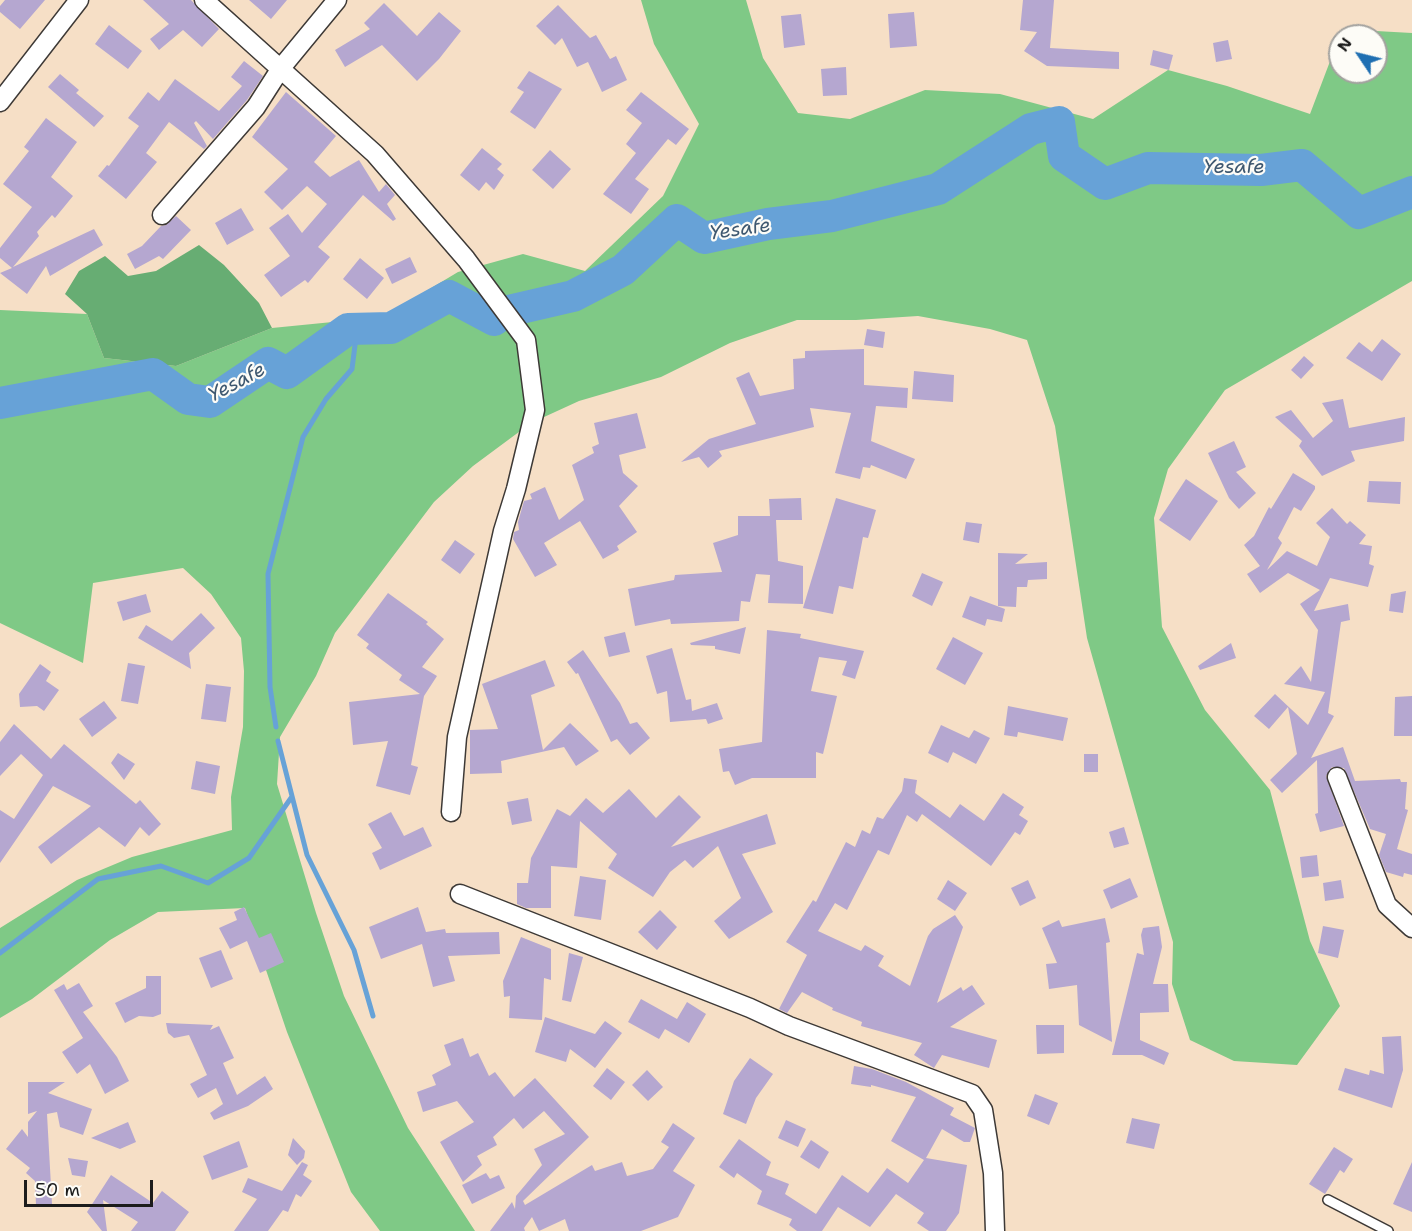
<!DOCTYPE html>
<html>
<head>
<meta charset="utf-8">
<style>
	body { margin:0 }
	#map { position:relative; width:1412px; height:1231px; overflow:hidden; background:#f6dfc6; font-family:"Shantell Sans",sans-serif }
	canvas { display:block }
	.north { position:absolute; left:1328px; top:24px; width:60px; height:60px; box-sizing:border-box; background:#fdfcf7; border:2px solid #a3a29f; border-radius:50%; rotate:305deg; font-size:16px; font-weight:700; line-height:24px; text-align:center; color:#1c1c1c }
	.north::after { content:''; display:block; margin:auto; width:21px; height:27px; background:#1f6fb2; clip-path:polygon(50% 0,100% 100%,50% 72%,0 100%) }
	.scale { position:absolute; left:24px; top:1180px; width:129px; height:27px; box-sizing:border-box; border:3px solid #1c1c1c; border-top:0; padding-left:8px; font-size:18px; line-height:21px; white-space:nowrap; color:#1c1c1c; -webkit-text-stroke:4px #fdfcf7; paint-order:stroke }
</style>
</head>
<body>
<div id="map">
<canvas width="1412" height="1231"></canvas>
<div class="north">N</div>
<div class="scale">50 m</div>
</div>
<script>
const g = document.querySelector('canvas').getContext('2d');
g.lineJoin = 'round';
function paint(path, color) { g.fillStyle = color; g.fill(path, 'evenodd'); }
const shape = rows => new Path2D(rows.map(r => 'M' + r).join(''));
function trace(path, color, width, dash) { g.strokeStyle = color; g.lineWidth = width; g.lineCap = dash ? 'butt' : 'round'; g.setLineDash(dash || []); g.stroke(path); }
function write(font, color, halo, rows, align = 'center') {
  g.font = font + ' "Shantell Sans",sans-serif'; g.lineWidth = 4.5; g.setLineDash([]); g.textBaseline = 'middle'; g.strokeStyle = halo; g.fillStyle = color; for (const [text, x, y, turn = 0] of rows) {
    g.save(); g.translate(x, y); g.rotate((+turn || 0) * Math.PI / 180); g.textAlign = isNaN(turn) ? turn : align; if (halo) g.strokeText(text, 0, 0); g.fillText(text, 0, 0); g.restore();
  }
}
paint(shape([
	[641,0,746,0,763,58,798,113,850,119,925,90,1000,94,1093,119,1168,70,1227,86,1310,114,1340,35,1376,31,1412,33,1412,281,1225,390,1168,469,1154,518,1162,627,1205,710,1270,790,1310,941,1340,1006,1297,1065,1234,1061,1190,1040,1172,984,1173,942,1087,638,1055,426,1027,340,990,329,918,316,856,320,797,320,730,343,661,377,579,401,531,423,473,466,434,502,335,633,316,676,280,737,277,784,316,913,344,996,408,1128,475,1231,380,1231,351,1192,287,1032,245,908,158,912,110,940,32,999,0,1018,0,928,77,880,132,857,232,830,231,797,243,727,244,671,241,638,211,594,183,568,93,583,83,663,0,623,0,310,87,314,104,358,176,366,272,328,383,317,458,272,523,254,585,271,663,196,699,124,654,44],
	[1340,36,1376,36,1376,72,1340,72]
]), '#7fc986');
paint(shape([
	[199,245,224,265,259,303,272,328,176,366,104,358,87,314,65,294,79,271,105,256,128,276,156,271]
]), '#67ad73');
trace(shape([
	[276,727,270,687,268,574,303,437,326,399,352,369,357,329],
	[278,741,307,855,354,950,373,1016],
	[0,953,98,879,161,866,208,883,249,858,291,798]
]), '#67a2d7', 5);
trace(shape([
	[0,403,153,374,188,399,210,402,268,363,287,373,348,329,391,328,449,296,494,320,504,312,573,296,623,270,677,220,704,238,768,224,832,216,938,189,1031,129,1059,122,1064,156,1105,184,1148,168,1261,170,1302,165,1359,213,1412,192]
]), '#67a2d7', 32);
paint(shape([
	[5,0,45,0,20,29,0,12,0,6],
	[143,0,191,0,219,29,202,47,183,30,159,50,150,39,169,24],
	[249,0,287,0,271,19],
	[1023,0,1054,0,1050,48,1119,52,1119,69,1047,66,1024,51,1037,32,1020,30],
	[384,3,417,36,439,12,461,31,439,59,417,81,382,45,345,67,335,50,370,29,364,23],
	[558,5,590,38,596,35,610,59,616,56,627,80,602,92,588,62,577,67,562,38,555,45,536,26],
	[914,12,917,46,890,48,888,14],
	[801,14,805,45,784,48,781,16],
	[109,25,142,51,128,69,95,44],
	[1228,40,1232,59,1216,62,1213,43],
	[1153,50,1173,55,1169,70,1150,65],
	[244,61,263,76,247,100,213,139,196,121,194,123,207,146,204,149,169,122,146,153,157,162,126,199,98,176,107,165,109,166,139,126,128,118,148,92,159,101,175,79,219,111,242,86,231,77],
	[846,67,847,95,823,96,821,69],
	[529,71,562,89,535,129,510,112,524,92,517,88],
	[60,74,79,90,76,93,104,116,94,127,48,87],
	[286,92,336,136,314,162,330,177,359,160,379,192,386,184,395,195,387,204,396,219,393,221,363,195,318,247,330,257,308,283,305,280,281,297,264,275,290,256,269,228,288,214,302,233,327,204,307,186,282,210,264,192,288,169,252,137],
	[641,92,689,129,676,145,668,139,635,179,649,189,631,214,603,194,636,153,626,144,642,123,626,110],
	[46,118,77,142,51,177,73,196,55,218,52,215,37,232,39,236,13,267,94,229,103,245,50,276,46,266,27,294,0,273,12,268,0,258,0,248,32,207,3,184,29,151,24,147],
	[482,148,502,164,497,169,504,175,494,190,486,182,479,191,460,175],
	[550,150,571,169,553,189,532,170],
	[241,208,254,230,227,245,215,223],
	[176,216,191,230,163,259,159,256,135,269,127,254,142,246,161,226,166,225],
	[410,257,417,272,392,284,385,269],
	[360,258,384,278,367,299,343,279],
	[867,329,885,332,883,348,864,345],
	[1382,339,1401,354,1382,381,1346,358,1359,342,1372,352],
	[864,349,864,385,908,388,907,408,876,406,871,441,915,459,906,479,871,465,870,468,863,467,860,479,835,473,851,413,810,408,814,427,719,451,722,456,708,468,699,457,681,462,709,439,756,424,736,378,749,372,760,396,794,389,793,359,805,358,805,351],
	[1304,356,1314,365,1301,379,1291,370],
	[914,371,954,375,953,402,912,399],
	[1343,399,1349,428,1405,417,1404,441,1351,451,1355,461,1322,476,1299,446,1302,441,1275,417,1291,410,1313,438,1333,421,1322,403],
	[637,413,646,448,619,455,623,473,638,486,619,506,637,532,617,546,619,550,603,559,580,521,544,543,557,565,535,577,513,539,514,532,519,530,518,522,524,501,532,499,530,494,545,487,559,520,584,500,572,465,594,453,592,447,599,444,594,423],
	[1234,441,1246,467,1236,472,1256,493,1239,509,1229,498,1208,453],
	[1293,473,1315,486,1315,489,1301,511,1294,507,1278,538,1282,543,1267,570,1287,551,1317,566,1330,537,1316,523,1332,508,1347,524,1350,521,1366,535,1359,544,1372,546,1369,564,1374,566,1368,587,1330,578,1314,611,1348,604,1350,620,1341,622,1328,713,1334,716,1311,758,1343,747,1355,781,1400,779,1401,782,1407,782,1405,809,1408,810,1397,849,1412,854,1412,875,1404,873,1403,877,1386,872,1379,855,1386,834,1370,829,1344,768,1332,767,1326,776,1344,826,1320,832,1315,814,1318,813,1317,760,1282,793,1270,780,1297,754,1288,707,1269,729,1254,716,1275,694,1308,725,1325,692,1284,684,1301,666,1311,682,1318,630,1300,604,1320,590,1288,573,1260,593,1247,574,1260,566,1244,545,1254,536,1269,507,1271,509],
	[1186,479,1218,501,1190,541,1159,520],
	[1369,481,1401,482,1400,504,1367,502],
	[801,498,802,520,776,520,778,561,803,566,803,604,768,603,770,575,756,574,750,602,741,601,739,621,671,624,670,619,635,626,628,589,674,580,675,575,722,572,713,543,738,535,738,516,770,516,769,499],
	[836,498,876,510,868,538,863,537,853,589,839,586,833,614,803,608],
	[966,522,982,524,979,543,963,540],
	[455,540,475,554,460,574,441,560],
	[998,553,1028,554,1015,564,1047,562,1047,579,1028,580,1027,587,1017,587,1016,607,998,606],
	[922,573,943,582,932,606,912,596],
	[1406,591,1403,613,1389,611,1391,594],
	[388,593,428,622,426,624,444,639,422,667,437,676,424,696,411,765,418,767,410,795,376,786,388,741,353,745,349,702,420,694,399,680,402,675,366,648,369,644,357,635],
	[146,594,151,612,123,621,117,602],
	[970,596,1005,609,1002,622,987,619,985,626,962,617],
	[201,613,215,628,189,653,191,669,138,638,146,625,172,641],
	[746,627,740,654,715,649,715,646,691,645,690,643],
	[767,630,801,634,800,638,864,651,855,679,842,675,847,661,819,657,811,691,837,696,823,754,816,752,816,778,752,778,735,785,729,771,723,772,719,749,762,742],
	[625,632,630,652,609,657,604,637],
	[953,637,983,653,965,685,936,669],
	[1231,643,1236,658,1200,670,1198,666],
	[672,648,686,700,691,699,692,711,717,703,723,719,708,724,706,719,670,722,667,691,657,694,646,656],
	[583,650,620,703,630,724,637,722,650,738,630,755,617,739,611,742,578,673,576,674,567,662],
	[545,660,555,686,531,695,543,750,570,723,599,751,576,766,564,747,501,761,502,773,470,774,470,730,498,729,482,684],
	[128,663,145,666,138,704,121,701],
	[40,664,51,672,46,681,59,690,44,711,37,706,20,707,19,694],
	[206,684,231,687,226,722,201,719],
	[1412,696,1412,736,1394,736,1395,697],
	[104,701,117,718,92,737,79,719],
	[1008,706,1068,718,1063,741,1018,732,1017,737,1004,735],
	[14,724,51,759,64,744,136,804,140,800,161,824,149,836,140,827,125,847,99,827,51,864,38,847,91,806,53,786,0,863,0,810,14,819,43,775,21,754,0,776,0,742],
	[941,725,969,738,974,730,990,738,976,764,953,752,948,763,928,753],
	[118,753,135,764,124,780,111,763],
	[1084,754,1098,754,1098,772,1084,772],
	[196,761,220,766,215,794,191,789],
	[904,778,917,780,915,793,950,818,960,804,984,821,1003,793,1024,807,1019,815,1028,821,1020,835,1015,832,991,866,922,814,917,822,907,815,889,855,878,850,847,910,835,903,818,931,861,951,865,945,884,956,878,966,910,986,928,936,933,929,955,915,963,927,937,1003,961,987,963,991,972,985,985,1004,950,1027,997,1040,989,1068,942,1055,934,1068,914,1055,922,1043,861,1026,862,1022,832,1010,833,1008,802,992,787,1013,779,1009,807,955,786,942,813,900,816,902,846,842,855,847,862,830,870,834,877,817,883,819,902,791],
	[629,789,656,818,679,795,701,817,671,847,767,814,776,844,742,854,773,912,729,939,714,921,741,898,718,846,693,868,685,860,670,872,653,897,608,868,617,854,580,821,577,868,551,866,551,908,526,908,517,904,517,883,528,883,531,858,557,809,570,816,586,798,603,813],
	[528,798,532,821,512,825,507,802],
	[391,812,404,836,423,827,432,846,380,870,372,853,382,848,368,824],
	[1124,827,1129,844,1114,848,1109,832],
	[1317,855,1319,876,1302,878,1300,857],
	[580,876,606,880,601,920,574,916],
	[1130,878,1138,897,1111,909,1103,890],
	[948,880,967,893,955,911,937,899],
	[1028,880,1036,898,1020,906,1011,888],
	[1341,880,1344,898,1325,901,1323,883],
	[244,907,259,938,271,933,284,962,260,973,247,941,230,949,219,928,237,920,234,912],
	[418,907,426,932,445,929,446,933,499,932,500,954,448,956,455,981,433,987,422,944,381,959,369,927],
	[660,910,677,927,657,950,638,932],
	[1105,918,1110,942,1106,943,1112,1042,1079,1025,1077,985,1049,989,1046,964,1057,963,1042,928,1059,920,1062,927],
	[1159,926,1162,947,1153,984,1168,984,1169,1012,1140,1013,1140,1040,1169,1053,1164,1065,1142,1055,1112,1055,1137,953,1144,955,1141,935,1143,928],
	[1323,926,1344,930,1338,958,1318,953],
	[521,937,551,949,551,980,544,978,542,1020,509,1018,510,996,504,997,503,981],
	[221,950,233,979,211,988,199,958],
	[569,953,583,957,571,1002,562,1000],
	[146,976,161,976,161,1014,153,1017,139,1016,125,1023,115,1003,146,988],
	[79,983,93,1006,83,1012,117,1057,129,1081,105,1094,90,1064,77,1074,62,1052,83,1038,54,990,64,984,67,990],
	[641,999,677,1019,687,1002,706,1014,689,1043,665,1029,659,1039,628,1022],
	[545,1017,595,1034,605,1021,622,1033,595,1068,570,1049,566,1062,535,1052],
	[166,1023,213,1025,210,1030,219,1026,234,1058,223,1063,237,1095,265,1076,273,1089,248,1106,214,1120,210,1113,223,1104,216,1088,198,1098,190,1084,207,1075,189,1035,174,1038,168,1033],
	[1036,1025,1064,1025,1064,1053,1037,1054],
	[1401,1036,1403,1070,1392,1108,1338,1090,1345,1068,1369,1075,1370,1070,1384,1074,1382,1037],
	[463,1038,470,1057,478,1053,489,1076,495,1072,514,1097,535,1078,589,1137,523,1201,525,1205,592,1165,595,1171,622,1162,627,1176,653,1169,669,1147,661,1142,673,1123,695,1138,673,1171,695,1185,678,1217,641,1231,569,1231,565,1219,539,1231,532,1217,524,1228,525,1231,490,1231,512,1202,515,1209,516,1196,542,1165,534,1149,565,1134,544,1111,523,1129,514,1118,493,1137,497,1145,477,1156,482,1165,463,1182,440,1142,474,1122,457,1101,423,1112,417,1092,436,1085,432,1075,451,1065,444,1045],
	[750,1058,773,1074,756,1098,746,1124,723,1114,734,1081],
	[854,1066,872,1069,906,1082,954,1108,950,1115,975,1128,970,1142,964,1142,942,1129,926,1158,967,1165,959,1213,946,1231,929,1231,917,1223,924,1213,896,1194,870,1227,838,1207,822,1231,797,1231,789,1225,792,1219,757,1204,762,1191,737,1173,734,1178,719,1167,739,1139,771,1162,766,1175,789,1184,785,1194,816,1214,842,1175,868,1193,887,1168,908,1183,924,1160,891,1141,916,1097,871,1085,871,1087,851,1084],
	[607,1068,625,1082,611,1100,593,1086],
	[647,1070,663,1087,648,1101,632,1085],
	[28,1082,65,1082,48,1093,92,1109,83,1135,60,1127,57,1112,47,1114,52,1204,36,1205,35,1181,26,1173,30,1168,6,1149,22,1129,28,1137,28,1122,37,1111,28,1114],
	[1035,1094,1058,1103,1049,1125,1027,1116],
	[1132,1118,1160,1124,1154,1149,1126,1143],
	[786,1120,806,1129,798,1147,778,1138],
	[128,1122,136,1142,120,1149,91,1138],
	[293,1138,305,1151,304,1158,297,1165,288,1155],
	[811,1140,829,1152,819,1169,800,1157],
	[239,1141,248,1167,212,1180,203,1156],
	[1334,1147,1353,1159,1344,1173,1340,1170,1325,1194,1309,1184],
	[68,1158,88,1161,85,1177,72,1175],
	[302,1162,308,1165,303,1175,312,1181,301,1197,296,1194,288,1212,283,1210,268,1231,234,1231,257,1199,242,1192,248,1178,282,1191],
	[1412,1162,1412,1212,1393,1204],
	[486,1173,490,1179,499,1175,505,1188,472,1204,462,1185],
	[111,1175,153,1203,162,1191,189,1212,175,1231,131,1231,138,1222,103,1200,107,1231,102,1231,87,1212]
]), '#b5a7d0');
const lane = shape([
	[1328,1200,1388,1231]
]);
const street = shape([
	[204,0,375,154,466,259,526,340,535,410,516,489,503,531,457,737,451,812],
	[0,102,79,0],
	[162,215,256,107,281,68,337,0],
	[1337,777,1387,905,1412,928],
	[460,894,750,1008,789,1026,972,1094,983,1110,993,1173,995,1231]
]);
trace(lane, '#3d3936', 12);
trace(street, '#3d3936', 21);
trace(lane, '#fff', 9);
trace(street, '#fff', 18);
write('italic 20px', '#3e5870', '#fdfcf7', [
	["Yesafe",1234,168],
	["Yesafe",740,230,-8],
	["Yesafe",237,383,-28]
]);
</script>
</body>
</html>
